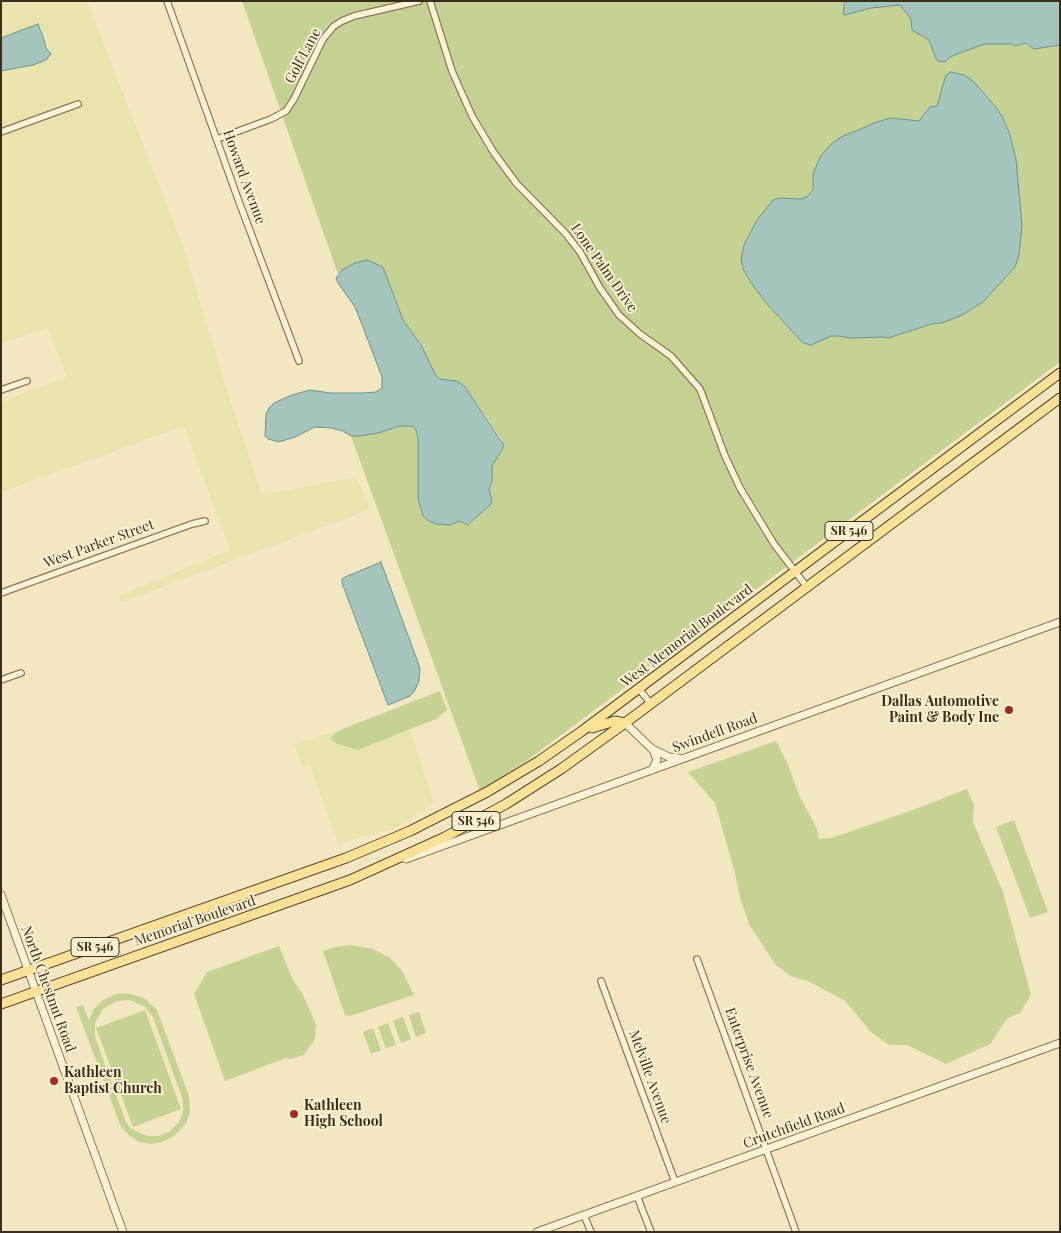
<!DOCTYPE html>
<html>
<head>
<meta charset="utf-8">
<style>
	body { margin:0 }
	#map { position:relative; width:1061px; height:1233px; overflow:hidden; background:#f2e7c1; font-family:"Playfair Display",serif }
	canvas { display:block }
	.frame { position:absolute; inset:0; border:2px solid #3c2e1c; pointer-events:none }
</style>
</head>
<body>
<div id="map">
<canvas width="1061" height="1233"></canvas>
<div class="frame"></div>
</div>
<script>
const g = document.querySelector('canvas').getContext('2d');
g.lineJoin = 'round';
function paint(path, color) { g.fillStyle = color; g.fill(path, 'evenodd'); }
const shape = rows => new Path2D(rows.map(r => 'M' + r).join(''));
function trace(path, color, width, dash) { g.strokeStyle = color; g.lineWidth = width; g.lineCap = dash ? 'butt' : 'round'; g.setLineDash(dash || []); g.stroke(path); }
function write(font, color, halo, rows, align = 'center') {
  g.font = font + ' "Playfair Display",serif'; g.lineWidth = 4; g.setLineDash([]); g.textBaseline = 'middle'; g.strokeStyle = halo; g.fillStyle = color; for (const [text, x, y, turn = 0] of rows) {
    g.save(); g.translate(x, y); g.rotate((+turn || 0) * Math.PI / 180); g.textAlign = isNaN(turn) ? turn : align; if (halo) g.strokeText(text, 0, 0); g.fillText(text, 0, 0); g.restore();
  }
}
paint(shape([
	[1,1,87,1,184,249,227,391,262,495,356,477,371,509,122,602,119,596,230,550,184,426,1,492,1,402,67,377,48,327,1,344,1,136,82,106,79,100,1,128,1,71,34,65,47,50,38,24,1,38],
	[340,730,330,738,377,742,410,730,434,803,396,828,338,843,310,766,303,768,294,744]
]), '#e9e3ae');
paint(shape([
	[242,1,1060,1,1060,362,529,759,480,791,351,436,359,436,378,433,400,426,412,426,416,430,418,438,418,487,420,509,450,525,459,521,469,525,479,516,491,495,489,488,492,475,492,466,494,460,500,452,502,440,465,387,457,381,440,379,436,376,421,345,403,320,383,267,342,270,338,274],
	[440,691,447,710,436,719,358,750,337,744,330,738,340,730],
	[776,741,788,765,800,797,817,829,819,839,831,838,913,810,967,789,974,805,973,822,1003,892,1031,995,1020,1013,1007,1019,990,1044,946,1064,907,1045,889,1045,871,1032,845,1001,808,981,790,976,775,964,749,924,740,898,735,873,715,803,688,772],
	[1014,820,1048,912,1030,918,996,827],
	[351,945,373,949,390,958,402,971,414,995,350,1016,345,1015,323,951,335,947],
	[279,946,293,980,302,993,316,1024,315,1039,304,1055,291,1059,286,1058,225,1081,194,994,207,972],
	[126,993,144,998,157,1010,189,1096,190,1112,186,1124,173,1137,161,1142,151,1144,139,1142,130,1136,121,1127,76,1007,83,1005,89,1020,94,1009,103,1000,116,994],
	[129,1000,144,1006,153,1017,183,1100,183,1112,179,1122,169,1132,159,1136,149,1136,141,1134,130,1128,126,1122,95,1037,95,1023,103,1009,117,1001],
	[145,1010,181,1109,133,1127,96,1028],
	[419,1012,426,1033,416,1037,409,1015],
	[403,1017,411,1039,401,1043,393,1021],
	[388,1023,396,1045,386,1048,378,1027],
	[373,1028,381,1050,371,1054,363,1032]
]), '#c6d194');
const water = shape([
	[845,1,1060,1,1060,45,1034,49,1026,43,1015,46,1011,44,984,44,950,57,945,62,938,61,936,59,929,40,912,30,911,19,900,5,871,8,845,15,843,14,845,1],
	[38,24,44,40,46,48,51,54,46,60,33,65,1,71,1,38,38,24],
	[951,72,964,75,973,81,995,106,1002,116,1009,132,1016,159,1022,226,1019,255,1015,267,983,302,962,315,942,323,932,324,888,338,882,337,850,338,839,336,831,336,811,345,803,343,768,305,754,287,744,271,741,260,744,245,757,220,773,200,780,198,800,199,807,197,813,190,813,174,820,157,831,144,841,137,877,122,891,118,919,121,930,107,937,106,946,75,951,72],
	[367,260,383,267,403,320,421,345,436,376,440,379,457,381,465,387,503,444,503,448,492,466,492,481,489,489,492,500,491,504,468,525,459,521,450,525,436,524,429,521,423,516,418,499,418,438,416,430,412,426,400,426,378,433,359,436,351,436,343,431,331,428,315,427,295,437,279,442,268,439,265,436,266,414,269,408,274,403,292,395,310,390,330,393,362,393,376,392,382,388,382,377,361,322,355,307,338,283,336,278,342,270,355,263,367,260],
	[381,562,420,668,419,681,414,692,410,696,388,705,342,583,342,579,345,577,381,562]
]);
paint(water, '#a4c4bd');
trace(water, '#6a948c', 1);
const minor = shape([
	[167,1,238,199,299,361],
	[430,1,452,71,472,116,494,153,517,184,566,234,580,252,600,288,619,315,640,334,671,356,700,389,725,456,740,488,774,544,807,587],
	[1,132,78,104],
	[217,139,271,119,286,111,294,99,323,39,334,26,342,21,354,16,419,1],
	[1,390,27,381],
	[1,593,192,524,205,521],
	[1,680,21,673],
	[639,689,651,704],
	[697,959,796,1232],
	[601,981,675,1182],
	[637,1196,651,1232],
	[584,1215,591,1232]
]);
const tertiary = shape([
	[625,723,652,749,669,757,679,758],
	[652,770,657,760,653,749],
	[406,859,1060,622],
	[1,895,123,1232],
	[537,1232,1060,1043]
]);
const primary = shape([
	[592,728,615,721,625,723],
	[1,980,346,858,410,831,487,792,539,761,582,731,1060,373],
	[1,1004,350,880,445,837,506,804,561,769,625,723,1060,398]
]);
trace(minor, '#8e7857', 8);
trace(tertiary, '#8e7857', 9);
trace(primary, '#5b452b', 11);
trace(minor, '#fcf3d6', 5.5);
trace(tertiary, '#fcf3d6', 7);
trace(primary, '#f9e196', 9);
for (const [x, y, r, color] of [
	[1009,710,5,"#a32921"],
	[54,1081,5,"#a32921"],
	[294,1114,5,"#a32921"]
]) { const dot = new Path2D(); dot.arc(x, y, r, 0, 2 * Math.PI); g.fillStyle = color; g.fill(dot); trace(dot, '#f9f0d2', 2); }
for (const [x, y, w] of [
	[849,531,48],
	[476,821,48],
	[95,947,48]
]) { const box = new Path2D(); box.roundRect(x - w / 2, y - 9.5, w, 19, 4); g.fillStyle = '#f9f0d2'; g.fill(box); trace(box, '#3c2e1c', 1); }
write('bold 12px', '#3c2e1c', null, [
	["SR 546",849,531],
	["SR 546",476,821],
	["SR 546",95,947]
]);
write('14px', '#3c2e1c', '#f9f0d2', [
	["Golf Lane",303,56,-62],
	["Howard Avenue",244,177,70],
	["Lone Palm Drive",604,268,55],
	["West Parker Street",99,544,-20],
	["West Memorial Boulevard",687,636,-37],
	["Swindell Road",715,733,-20],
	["Memorial Boulevard",195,921,-19],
	["North Chestnut Road",48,989,70],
	["Enterprise Avenue",749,1063,70],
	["Melville Avenue",650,1077,70],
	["Crutchfield Road",794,1126,-20]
]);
write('bold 14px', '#3c2e1c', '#f9f0d2', [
	["Dallas Automotive",999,702,"right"],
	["Paint & Body Inc",999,718,"right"],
	["Kathleen",64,1073],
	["Baptist Church",64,1089],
	["Kathleen",304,1106],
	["High School",304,1122]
], 'left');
</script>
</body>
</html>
